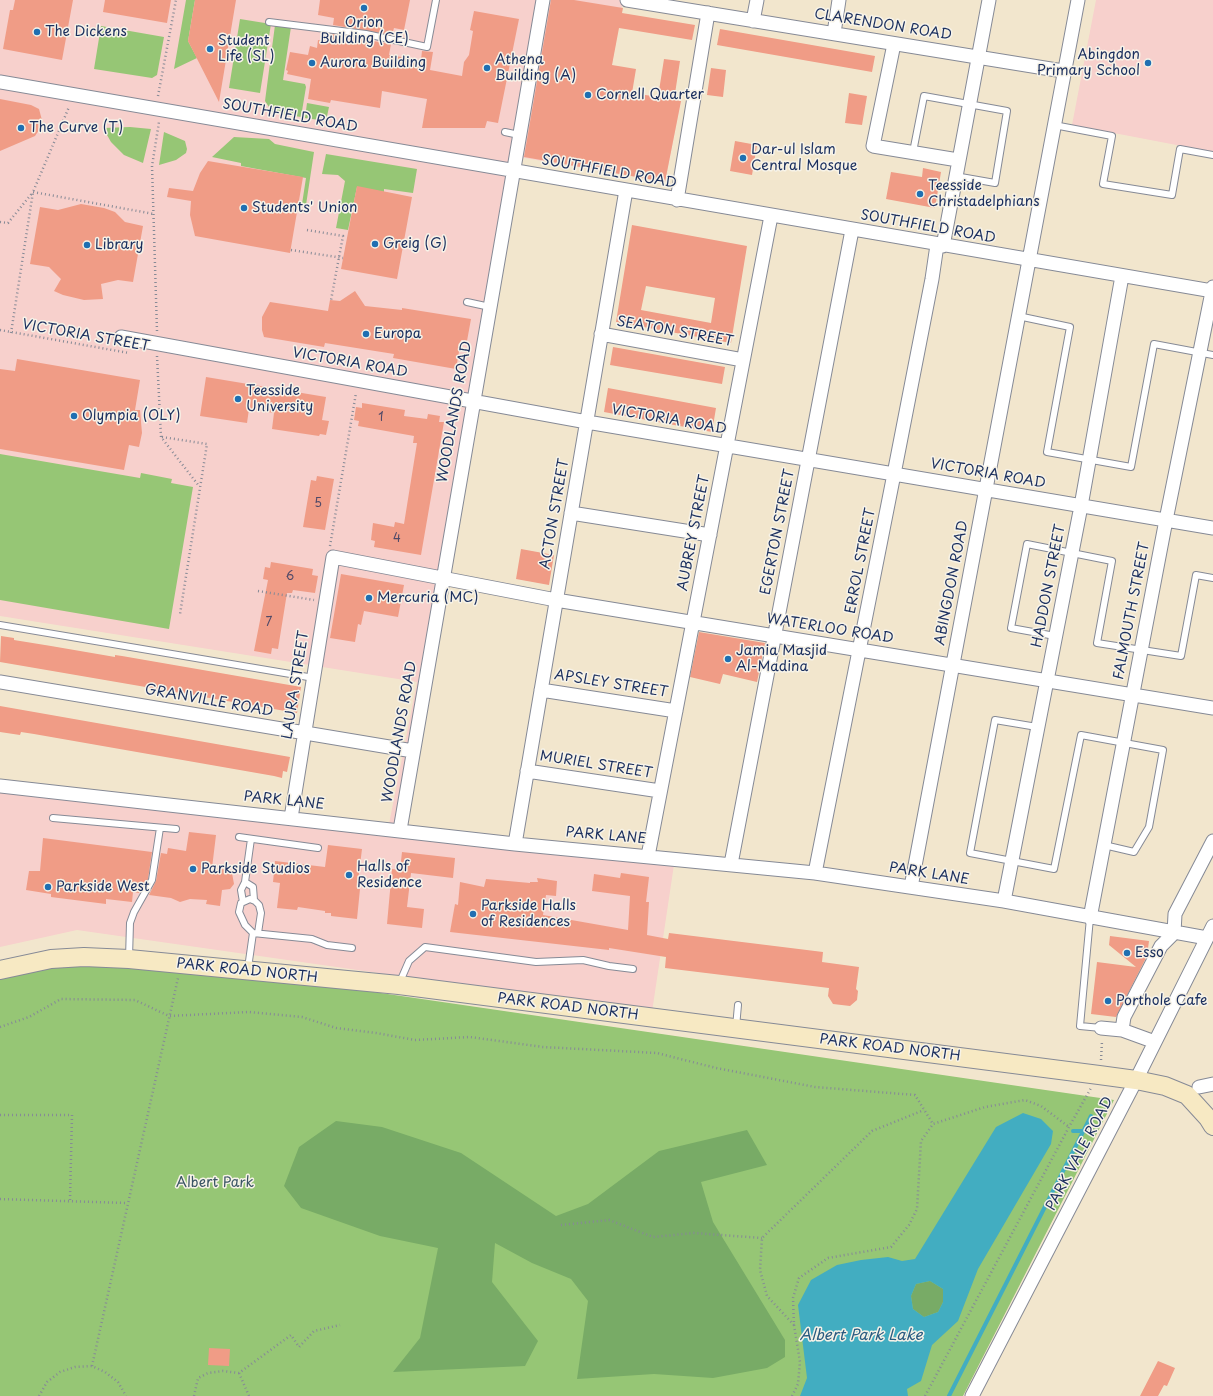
<!DOCTYPE html>
<html>
<head>
<meta charset="utf-8">
<style>
	body { margin:0 }
	canvas { display:block; background:#f2e6cd }
</style>
</head>
<body>
<canvas width="1213" height="1396"></canvas>
<script>
const g = document.querySelector('canvas').getContext('2d');
g.lineJoin = 'round';
function paint(path, color) { g.fillStyle = color; g.fill(path, 'evenodd'); }
const shape = rows => new Path2D(rows.map(r => 'M' + r).join(''));
function trace(path, color, width, dash) { g.strokeStyle = color; g.lineWidth = width; g.lineCap = dash ? 'butt' : 'round'; g.setLineDash(dash || []); g.stroke(path); }
function write(font, color, halo, rows, align = 'center') {
  g.font = font + ' "Playpen Sans",sans-serif'; g.lineWidth = 3; g.setLineDash([]); g.textBaseline = 'middle'; g.strokeStyle = halo; g.fillStyle = color; for (const [text, x, y, turn = 0] of rows) {
    g.save(); g.translate(x, y); g.rotate((+turn || 0) * Math.PI / 180); g.textAlign = isNaN(turn) ? turn : align; if (halo) g.strokeText(text, 0, 0); g.fillText(text, 0, 0); g.restore();
  }
}
paint(shape([
	[0,0,623,0,608,88,681,101,665,182,519,157,400,830,675,858,652,1012,77,930,0,947,0,786,388,829,417,682,0,616],
	[1096,0,1213,0,1213,152,1072,125]
]), '#f7d0cc');
paint(shape([
	[186,0,195,0,188,41,197,58,174,69],
	[240,19,271,24,260,93,229,88],
	[275,25,291,27,283,80,305,84,306,87,301,117,269,112,269,107,265,101],
	[101,26,164,37,157,75,152,78,94,69],
	[307,103,329,107,326,121,305,118],
	[130,127,151,129,143,163,124,155,111,142,103,128],
	[164,132,185,141,187,149,186,153,176,160,159,165],
	[234,137,269,139,275,144,314,152,306,205,302,204,306,178,241,166,241,163,212,157],
	[326,154,417,169,413,193,384,189,384,192,357,187,348,230,336,228,345,181,338,175,322,174],
	[0,454,140,478,141,473,172,479,171,483,193,487,169,629,0,600],
	[79,949,1114,1100,963,1396,0,1396,0,974]
]), '#96c675');
paint(shape([
	[336,1121,382,1127,461,1153,556,1216,588,1204,659,1151,747,1130,767,1165,701,1182,713,1222,785,1340,785,1357,767,1368,713,1378,654,1374,577,1379,588,1301,571,1279,532,1263,495,1243,492,1282,538,1341,525,1366,393,1372,420,1338,438,1248,380,1236,301,1208,284,1186,299,1147],
	[930,1281,943,1289,943,1302,938,1312,924,1317,913,1309,911,1296,916,1284]
]), '#78ab66');
paint(shape([
	[1023,1113,1041,1119,1053,1131,1051,1144,978,1269,958,1321,932,1345,921,1381,907,1389,908,1396,800,1396,807,1378,798,1305,811,1280,837,1265,861,1260,888,1257,902,1261,915,1259,996,1127],
	[930,1281,943,1289,943,1302,938,1312,924,1317,913,1309,911,1296,916,1284]
]), '#42adc1');
trace(shape([
	[1073,1131,1083,1131],
	[949,1396,1091,1116]
]), '#42adc1', 4);
paint(shape([
	[15,0,73,0,62,60,3,49,10,10,13,10],
	[105,0,171,0,167,23,103,12],
	[195,0,236,0,219,102,188,41],
	[320,0,410,0,404,30,394,28,392,35,333,25,334,18,318,15],
	[551,0,574,0,623,8,622,13,695,25,692,40,619,28,612,65,636,69,632,93,658,97,664,59,680,61,674,100,681,101,665,182,524,157],
	[474,11,519,19,498,123,487,121,485,128,422,128,427,99,382,91,380,108,331,100,330,103,308,99,311,79,287,74,288,71,286,70,290,52,308,55,310,46,317,48,318,40,330,42,331,34,391,44,389,55,421,60,422,51,433,52,430,70,462,76,464,62,469,55,473,31,470,30],
	[720,29,875,56,872,72,717,45],
	[711,68,726,70,723,97,707,95],
	[849,93,867,96,862,125,845,123],
	[0,99,31,105,39,109,43,124,35,136,0,151],
	[735,141,757,145,752,175,730,171],
	[208,161,303,177,290,253,195,236,190,215,191,201,167,197,169,188,193,191,200,173],
	[923,168,941,172,935,208,886,199,891,172,922,177],
	[357,186,412,197,397,279,341,269],
	[81,204,104,208,115,212,125,222,143,226,133,282,118,280,101,284,103,299,84,300,63,295,54,291,61,279,49,267,30,264,40,207,58,210],
	[632,225,747,246,731,343,616,322],
	[646,286,715,298,711,323,641,310],
	[355,291,365,306,402,310,402,308,471,319,467,341,461,340,456,369,393,358,394,354,325,343,324,347,264,337,262,330,262,317,270,302,328,311,330,300,340,301],
	[613,347,725,367,722,384,610,365],
	[17,359,140,380,135,410,140,410,142,433,139,447,129,445,124,470,0,449,0,369,15,371],
	[206,377,326,397,322,420,329,421,326,435,320,434,319,436,272,429,274,413,249,409,247,423,200,416],
	[608,388,716,408,712,432,604,412],
	[362,403,405,410,404,416,427,419,428,414,440,416,439,422,444,422,421,555,374,547,375,541,371,540,373,523,394,527,395,522,404,524,417,443,413,443,414,436,358,426,359,421,354,420,356,407,362,408],
	[317,476,334,479,325,530,303,527,311,480,316,481],
	[521,549,554,555,549,585,516,579],
	[271,562,313,569,312,575,318,576,315,593,293,590,292,593,287,593,278,649,272,648,271,654,254,651,268,580,263,579,265,567,270,568],
	[341,574,404,585,398,617,364,611,361,625,358,624,355,642,330,638],
	[699,632,765,643,757,682,723,674,720,684,690,677],
	[1,636,14,638,14,640,51,646,115,657,115,655,122,656,301,687,297,713,0,662],
	[0,706,290,757,287,772,283,771,282,778,274,776,34,734,21,732,20,735,0,732],
	[189,832,216,835,212,868,230,870,232,873,234,884,230,889,222,890,220,906,206,904,207,900,190,899,180,902,171,898,149,895,156,881,161,853,167,854,168,848,186,851],
	[43,838,152,852,148,879,139,893,133,892,132,902,106,899,106,904,51,897,51,894,26,890,29,871,40,871],
	[328,845,362,849,357,889,360,889,357,919,331,916,331,913,325,913,325,911,298,907,297,910,277,908,280,883,273,882,275,861,325,867],
	[402,852,455,858,453,878,411,873,407,907,424,909,422,928,387,924,392,869,400,870],
	[621,873,649,877,646,902,649,902,647,935,668,939,669,933,823,952,822,962,859,967,856,989,858,991,857,1000,850,1006,833,1004,828,996,829,988,665,968,666,957,609,948,609,950,450,932,455,904,458,905,460,882,484,887,486,879,530,883,530,882,538,882,537,878,557,881,556,896,546,895,543,915,628,930,630,896,592,891,594,874,620,878],
	[1110,936,1149,941,1147,956,1116,1017,1091,1014,1097,962,1136,967,1109,945],
	[209,1348,230,1349,229,1366,208,1365],
	[1158,1361,1175,1368,1167,1386,1164,1385,1158,1396,1140,1396]
]), '#f09c86');
const lane = shape([
	[269,22,366,34,427,47,436,0],
	[1054,125,1112,136,1103,184,1172,195,1180,149,1213,155],
	[505,132,519,135],
	[913,152,924,96,1007,111,995,183,955,176],
	[467,302,490,307],
	[1018,316,1070,327,1047,452,1131,467,1154,344,1213,355],
	[0,625,314,678],
	[1055,636,1011,628,1027,544,1112,561,1097,643,1181,656,1196,575,1213,578],
	[1037,727,995,720,970,853,1054,869,1081,735,1163,750,1149,827,1134,852,1104,845],
	[53,818,176,829],
	[239,837,318,848],
	[245,882,251,839],
	[243,902,241,890,245,882,253,887,254,900],
	[1090,918,1080,1026,1101,1028],
	[253,933,245,925,239,912,241,903,250,899,255,901,259,905,261,913,258,933],
	[129,958,130,923,134,912,152,880,160,828],
	[248,968,253,933,312,939,327,945,352,948],
	[399,984,409,961,425,947,536,962,583,960,609,966,633,969],
	[736,1027,738,1005]
]);
const street = shape([
	[627,0,1063,71],
	[753,21,757,0],
	[834,33,839,0],
	[894,44,873,146,958,160],
	[0,82,1213,291],
	[677,200,708,13],
	[943,246,989,0],
	[601,334,743,360],
	[121,337,587,422,1213,528],
	[571,513,710,535],
	[0,682,413,751],
	[541,690,676,711],
	[527,771,660,791],
	[0,786,515,844,815,873,1004,901,1207,938],
	[291,818,333,557,556,600,1213,708],
	[400,830,543,0],
	[515,844,626,190],
	[648,856,771,216],
	[731,864,852,230],
	[815,873,894,474,932,279,937,245],
	[911,887,1078,0],
	[1004,901,1081,506,1122,276],
	[1090,918,1166,520,1213,287],
	[1101,1028,1122,1030,1155,1042],
	[1122,1030,1124,1017,1161,946,1174,933,1175,914,1213,841],
	[1199,1087,1213,1084],
	[972,1396,1136,1080,1213,926]
]);
const secondary = shape([
	[0,970,51,959,84,957,129,959,399,985,1099,1075,1136,1080,1165,1086,1187,1095,1208,1118,1213,1126]
]);
trace(lane, '#868a96', 8);
trace(street, '#868a96', 15);
trace(secondary, '#868a96', 20);
trace(shape([
	[158,96,176,0],
	[0,222,8,223,33,192,154,214],
	[307,230,343,236,331,300],
	[291,250,343,258],
	[0,330,129,353],
	[157,331,152,166,159,122],
	[11,333,33,192,69,107],
	[157,356,161,437,199,486],
	[162,437,207,444,180,614],
	[330,546,356,393],
	[258,591,314,600],
	[0,1027,29,1017,61,999,135,1000,169,1016,249,1012,302,1017,336,1028,376,1033,415,1040,470,1037,543,1047,657,1053,716,1068,815,1087,915,1095,933,1124],
	[1101,1060,1102,1041],
	[0,1115,72,1115,70,1200],
	[0,1199,127,1203],
	[561,1225,609,1220,653,1237,694,1233,762,1238],
	[794,1325,767,1296,760,1270,762,1238,872,1131,924,1110],
	[92,1366,178,978],
	[239,1373,249,1396],
	[39,1396,47,1382,60,1372,75,1367,92,1366,105,1372,118,1382,126,1396],
	[194,1396,198,1378,208,1373,223,1371,239,1373,291,1335,299,1347,314,1331,340,1325],
	[792,1396,798,1384,800,1362,794,1325,793,1298,799,1278,828,1258,891,1247,909,1225,917,1209,921,1141,933,1124,985,1107,1025,1100,1041,1106,1069,1127],
	[925,1396,1069,1127,1091,1088]
]), '#868a96', 2.5, [1, 3]);
trace(lane, '#fff', 6);
trace(street, '#fff', 13);
trace(secondary, '#f7e9c3', 18);
for (const [x, y, r, color] of [
	[364,8,4,"#1f6fb2"],
	[37,32,4,"#1f6fb2"],
	[210,49,4,"#1f6fb2"],
	[312,63,4,"#1f6fb2"],
	[1148,63,4,"#1f6fb2"],
	[487,68,4,"#1f6fb2"],
	[588,95,4,"#1f6fb2"],
	[21,128,4,"#1f6fb2"],
	[743,158,4,"#1f6fb2"],
	[920,194,4,"#1f6fb2"],
	[244,208,4,"#1f6fb2"],
	[375,244,4,"#1f6fb2"],
	[87,245,4,"#1f6fb2"],
	[366,334,4,"#1f6fb2"],
	[238,399,4,"#1f6fb2"],
	[74,416,4,"#1f6fb2"],
	[369,598,4,"#1f6fb2"],
	[728,659,4,"#1f6fb2"],
	[193,869,4,"#1f6fb2"],
	[349,875,4,"#1f6fb2"],
	[48,887,4,"#1f6fb2"],
	[473,914,4,"#1f6fb2"],
	[1127,953,4,"#1f6fb2"],
	[1108,1001,4,"#1f6fb2"]
]) { const dot = new Path2D(); dot.arc(x, y, r, 0, 2 * Math.PI); g.fillStyle = color; g.fill(dot); trace(dot, '#f7f3e8', 1.5); }
write('12px', '#504a68', null, [
	["1",381,418],
	["5",318,504],
	["4",397,539],
	["6",290,577],
	["7",269,623]
]);
write('14px', '#1b2f5e', '#f7f3e8', [
	["Orion",364,23,"center"],
	["Building (CE)",364,39,"center"],
	["The Dickens",45,32],
	["Student",218,41],
	["Life (SL)",218,57],
	["Abingdon",1140,55,"right"],
	["Primary School",1140,71,"right"],
	["Athena",495,60],
	["Building (A)",495,76],
	["Aurora Building",320,63],
	["Cornell Quarter",596,95],
	["The Curve (T)",29,128],
	["Dar-ul Islam",751,150],
	["Central Mosque",751,166],
	["Teesside",928,186],
	["Christadelphians",928,202],
	["Students' Union",252,208],
	["Greig (G)",383,244],
	["Library",95,245],
	["Europa",374,334],
	["Teesside",246,391],
	["University",246,407],
	["Olympia (OLY)",82,416],
	["Mercuria (MC)",377,598],
	["Jamia Masjid",736,651],
	["Al-Madina",736,667],
	["Halls of",357,867],
	["Residence",357,883],
	["Parkside Studios",201,869],
	["Parkside West",56,887],
	["Parkside Halls",481,906],
	["of Residences",481,922],
	["Esso",1135,953],
	["Porthole Cafe",1116,1001]
], 'left');
write('14px', '#1b2f5e', '#f7f3e8', [
	["CLARENDON ROAD",883,25,9],
	["SOUTHFIELD ROAD",290,116,10],
	["SOUTHFIELD ROAD",609,172,10],
	["SOUTHFIELD ROAD",928,227,10],
	["SEATON STREET",675,332,10],
	["VICTORIA STREET",86,336,10],
	["VICTORIA ROAD",350,363,10],
	["WOODLANDS ROAD",455,412,-80],
	["VICTORIA ROAD",669,420,10],
	["VICTORIA ROAD",988,474,10],
	["ACTON STREET",555,514,-80],
	["EGERTON STREET",778,532,-79],
	["AUBREY STREET",694,533,-79],
	["ERROL STREET",861,561,-79],
	["ABINGDON ROAD",952,583,-79],
	["HADDON STREET",1049,586,-79],
	["FALMOUTH STREET",1132,611,-79],
	["WATERLOO ROAD",830,629,9],
	["APSLEY STREET",611,684,9],
	["LAURA STREET",296,685,-81],
	["GRANVILLE ROAD",209,701,10],
	["WOODLANDS ROAD",400,732,-80],
	["MURIEL STREET",596,765,9],
	["PARK LANE",284,801,6],
	["PARK LANE",606,836,5],
	["PARK LANE",929,874,9],
	["PARK ROAD NORTH",247,971,6],
	["PARK ROAD NORTH",568,1007,7],
	["PARK ROAD NORTH",890,1048,7],
	["PARK VALE ROAD",1080,1154,-62]
]);
write('14px', '#3a5564', '#f7f3e8', [
	["Albert Park",215,1183]
]);
write('italic 15px', '#295b81', '#f7f3e8', [
	["Albert Park Lake",861,1336]
]);
</script>
</body>
</html>
